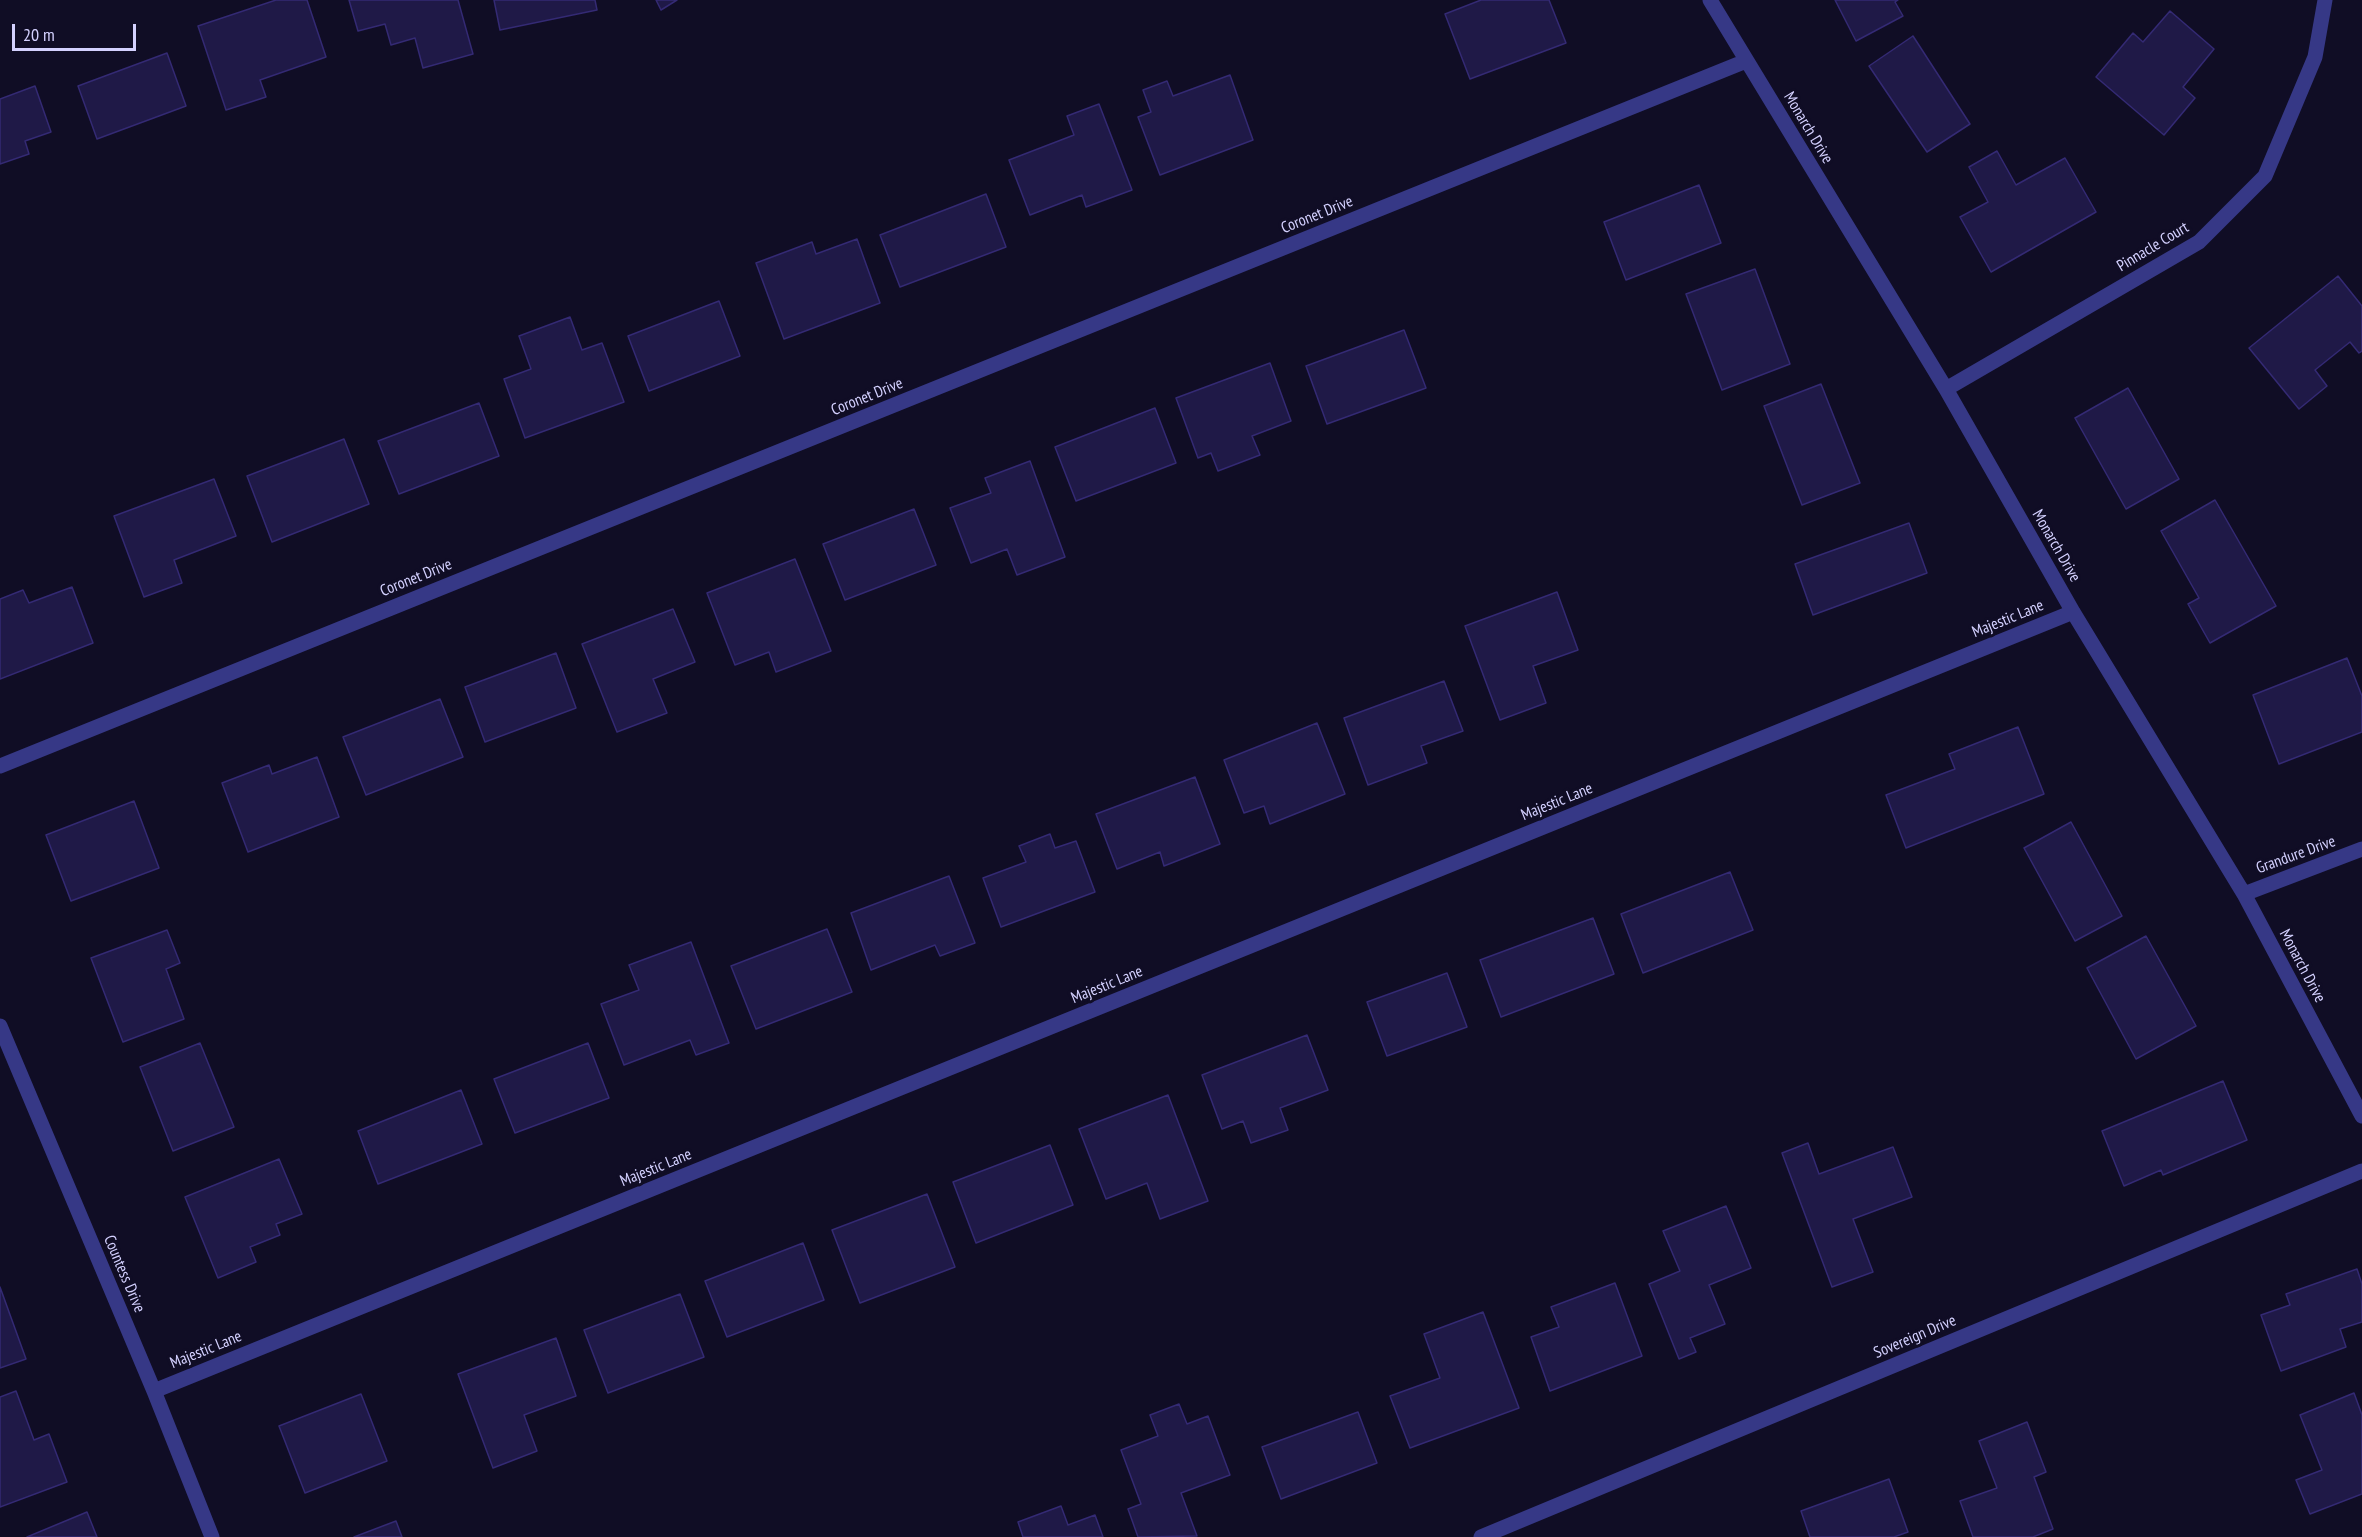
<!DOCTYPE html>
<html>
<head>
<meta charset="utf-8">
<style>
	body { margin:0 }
	#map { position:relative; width:2362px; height:1537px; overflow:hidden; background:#100d25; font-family:"PT Sans Narrow",sans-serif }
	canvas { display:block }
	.scale { position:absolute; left:12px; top:24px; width:124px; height:27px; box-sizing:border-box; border:3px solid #d4d1ff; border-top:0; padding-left:8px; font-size:18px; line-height:21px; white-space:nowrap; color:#d4d1ff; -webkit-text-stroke:4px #100d25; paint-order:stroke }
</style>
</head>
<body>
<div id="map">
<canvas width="2362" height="1537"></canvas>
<div class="scale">20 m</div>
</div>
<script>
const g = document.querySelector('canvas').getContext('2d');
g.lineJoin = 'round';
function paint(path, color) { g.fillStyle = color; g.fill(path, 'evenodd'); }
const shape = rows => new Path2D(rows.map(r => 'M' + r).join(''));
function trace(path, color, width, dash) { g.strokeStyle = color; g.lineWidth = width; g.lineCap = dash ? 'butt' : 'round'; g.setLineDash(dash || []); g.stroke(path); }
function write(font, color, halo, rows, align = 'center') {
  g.font = font + ' "PT Sans Narrow",sans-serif'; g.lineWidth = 6; g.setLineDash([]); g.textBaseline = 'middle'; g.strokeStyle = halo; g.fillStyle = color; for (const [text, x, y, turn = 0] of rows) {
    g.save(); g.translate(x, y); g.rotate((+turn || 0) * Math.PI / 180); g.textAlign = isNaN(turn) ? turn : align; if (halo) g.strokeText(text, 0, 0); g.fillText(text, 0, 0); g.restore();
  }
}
const building = shape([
	[276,0,307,0,326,57,260,80,266,97,226,110,198,26,276,0],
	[349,0,458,0,473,54,423,68,415,38,391,45,385,24,358,31,349,0],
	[494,0,595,0,597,10,500,30,494,0],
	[656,0,677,0,661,10,656,0],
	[1481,0,1549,0,1566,43,1470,79,1445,14,1481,0],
	[1835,0,1898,0,1895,2,1903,16,1856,41,1835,0],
	[2170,11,2214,49,2183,87,2195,98,2164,135,2096,77,2133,33,2143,42,2170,11],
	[1913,36,1970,124,1927,152,1869,66,1913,36],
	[167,53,186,106,97,139,78,86,167,53],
	[1230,75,1253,140,1160,175,1138,117,1151,112,1143,90,1167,81,1173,96,1230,75],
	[35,86,51,132,25,141,29,154,0,164,0,99,35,86],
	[1099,104,1132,190,1086,207,1082,195,1030,215,1009,160,1074,135,1067,116,1099,104],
	[1997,151,2016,185,2065,158,2096,212,1991,272,1960,217,1988,202,1969,167,1997,151],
	[1699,185,1721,243,1626,280,1604,222,1699,185],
	[986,194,1006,247,900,287,880,235,986,194],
	[857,239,880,303,784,339,756,263,812,242,816,254,857,239],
	[1755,269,1790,364,1722,390,1686,294,1755,269],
	[2338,276,2362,306,2362,351,2359,353,2350,342,2315,370,2327,386,2299,409,2249,348,2338,276],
	[719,301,740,356,649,391,628,336,719,301],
	[570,317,582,350,602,343,624,402,525,438,504,379,531,369,519,336,570,317],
	[1404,330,1426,388,1327,424,1306,366,1404,330],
	[1270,363,1291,421,1252,436,1260,455,1218,471,1211,453,1198,458,1176,398,1270,363],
	[1821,384,1860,483,1802,505,1764,406,1821,384],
	[2128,388,2179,479,2126,509,2075,418,2128,388],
	[479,403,499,456,399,494,378,441,479,403],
	[1155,408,1176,463,1076,501,1055,447,1155,408],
	[344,439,369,504,272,542,247,476,344,439],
	[1030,461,1065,557,1017,575,1007,549,971,563,950,508,991,493,985,478,1030,461],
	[214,479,236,536,174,560,182,583,144,597,114,516,214,479],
	[2215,500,2276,606,2210,643,2188,604,2199,598,2161,531,2215,500],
	[914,509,936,565,845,600,823,544,914,509],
	[1909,523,1927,573,1813,615,1795,564,1909,523],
	[795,559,831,651,776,672,769,652,735,665,707,593,795,559],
	[72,587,93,643,0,679,0,599,23,590,29,603,72,587],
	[1557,592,1578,650,1533,666,1546,703,1500,720,1465,626,1557,592],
	[673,609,695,662,653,679,667,713,617,732,582,644,673,609],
	[556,653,576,708,485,742,465,687,556,653],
	[2347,658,2362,696,2362,732,2279,764,2253,695,2347,658],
	[1444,681,1463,731,1421,746,1427,763,1368,785,1344,718,1444,681],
	[440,699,463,757,366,795,343,737,440,699],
	[1317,723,1345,794,1270,824,1264,806,1244,813,1224,760,1317,723],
	[2018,727,2044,794,1906,848,1886,795,1955,769,1949,754,2018,727],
	[317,757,339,817,248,852,222,783,269,765,272,774,317,757],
	[1195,777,1220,844,1164,866,1160,852,1117,869,1096,814,1195,777],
	[134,801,159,868,71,901,46,835,134,801],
	[2071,822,2122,916,2075,941,2024,848,2071,822],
	[1050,834,1055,848,1076,841,1095,892,1001,927,983,878,1026,862,1019,846,1050,834],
	[1730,872,1753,930,1643,973,1621,914,1730,872],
	[949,876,975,943,940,956,935,945,871,970,851,913,949,876],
	[1593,918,1614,974,1501,1017,1480,960,1593,918],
	[827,929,852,992,756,1029,731,966,827,929],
	[167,930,180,963,166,969,184,1019,123,1042,91,958,167,930],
	[2146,936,2196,1026,2136,1059,2087,968,2146,936],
	[691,942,729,1043,696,1055,690,1040,624,1065,601,1004,639,990,629,965,691,942],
	[1447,973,1467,1027,1387,1056,1367,1002,1447,973],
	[1307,1035,1328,1090,1280,1108,1288,1130,1251,1143,1243,1121,1222,1129,1202,1075,1307,1035],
	[200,1043,234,1127,173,1151,140,1067,200,1043],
	[588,1043,609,1098,515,1133,494,1079,588,1043],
	[2223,1081,2247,1140,2163,1175,2161,1170,2124,1186,2102,1131,2223,1081],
	[461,1090,482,1144,378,1184,358,1131,461,1090],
	[1168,1095,1208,1201,1160,1219,1147,1183,1106,1199,1079,1129,1168,1095],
	[1808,1143,1819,1174,1893,1147,1912,1197,1853,1219,1873,1272,1832,1287,1782,1153,1808,1143],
	[1050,1145,1073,1205,976,1243,953,1182,1050,1145],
	[279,1159,302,1214,276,1224,280,1235,250,1247,256,1262,218,1278,185,1197,279,1159],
	[927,1194,955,1267,860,1303,832,1230,927,1194],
	[1726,1206,1751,1268,1709,1285,1725,1324,1690,1338,1696,1352,1679,1359,1649,1284,1680,1271,1663,1231,1726,1206],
	[803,1243,824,1300,727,1337,705,1281,803,1243],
	[2357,1269,2362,1284,2362,1322,2340,1329,2346,1347,2281,1371,2261,1315,2290,1305,2286,1294,2357,1269],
	[1615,1283,1642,1356,1550,1391,1531,1337,1559,1327,1551,1307,1615,1283],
	[0,1287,26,1359,0,1368,0,1287],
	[680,1294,704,1357,608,1393,584,1330,680,1294],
	[1483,1312,1519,1408,1410,1448,1390,1396,1440,1378,1424,1334,1483,1312],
	[556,1338,576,1396,524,1415,537,1451,493,1468,458,1374,556,1338],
	[16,1391,34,1440,49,1434,67,1482,0,1507,0,1397,16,1391],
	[2354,1393,2362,1415,2362,1494,2310,1514,2296,1480,2322,1470,2300,1415,2354,1393],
	[361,1394,387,1461,305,1493,279,1426,361,1394],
	[1179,1404,1187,1424,1208,1416,1230,1475,1181,1493,1197,1536,1138,1537,1128,1509,1141,1504,1121,1450,1158,1436,1150,1415,1179,1404],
	[1358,1412,1377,1463,1281,1499,1262,1447,1358,1412],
	[2027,1422,2046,1472,2034,1477,2053,1529,2033,1537,1973,1537,1960,1501,1997,1488,1979,1441,2027,1422],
	[1889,1479,1908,1532,1894,1537,1810,1537,1801,1511,1889,1479],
	[1061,1506,1068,1525,1095,1515,1103,1537,1023,1537,1018,1522,1061,1506],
	[87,1512,97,1537,27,1537,87,1512],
	[396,1521,402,1537,354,1537,396,1521]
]);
paint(building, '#1f1947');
trace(building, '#342a74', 1.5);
trace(shape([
	[1710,0,1946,389,2073,612,2244,894,2362,1116],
	[1946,389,2199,242,2265,176,2315,57,2325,0],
	[0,766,1746,61],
	[2244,894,2362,849],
	[0,1026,154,1391,212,1537],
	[154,1391,2073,612],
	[1481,1537,2362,1171]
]), '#363886', 15);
write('16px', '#d4d1ff', '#100d25', [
	["Monarch Drive",1808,128,59],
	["Coronet Drive",1317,215,-22],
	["Pinnacle Court",2153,247,-31],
	["Coronet Drive",867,397,-22],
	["Monarch Drive",2056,546,60],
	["Coronet Drive",416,578,-22],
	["Majestic Lane",2008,619,-22],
	["Majestic Lane",1557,802,-22],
	["Grandure Drive",2296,855,-20],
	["Monarch Drive",2302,966,62],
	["Majestic Lane",1107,985,-22],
	["Majestic Lane",656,1168,-22],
	["Countess Drive",124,1274,67],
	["Sovereign Drive",1915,1337,-23],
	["Majestic Lane",206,1350,-22]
]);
</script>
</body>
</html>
